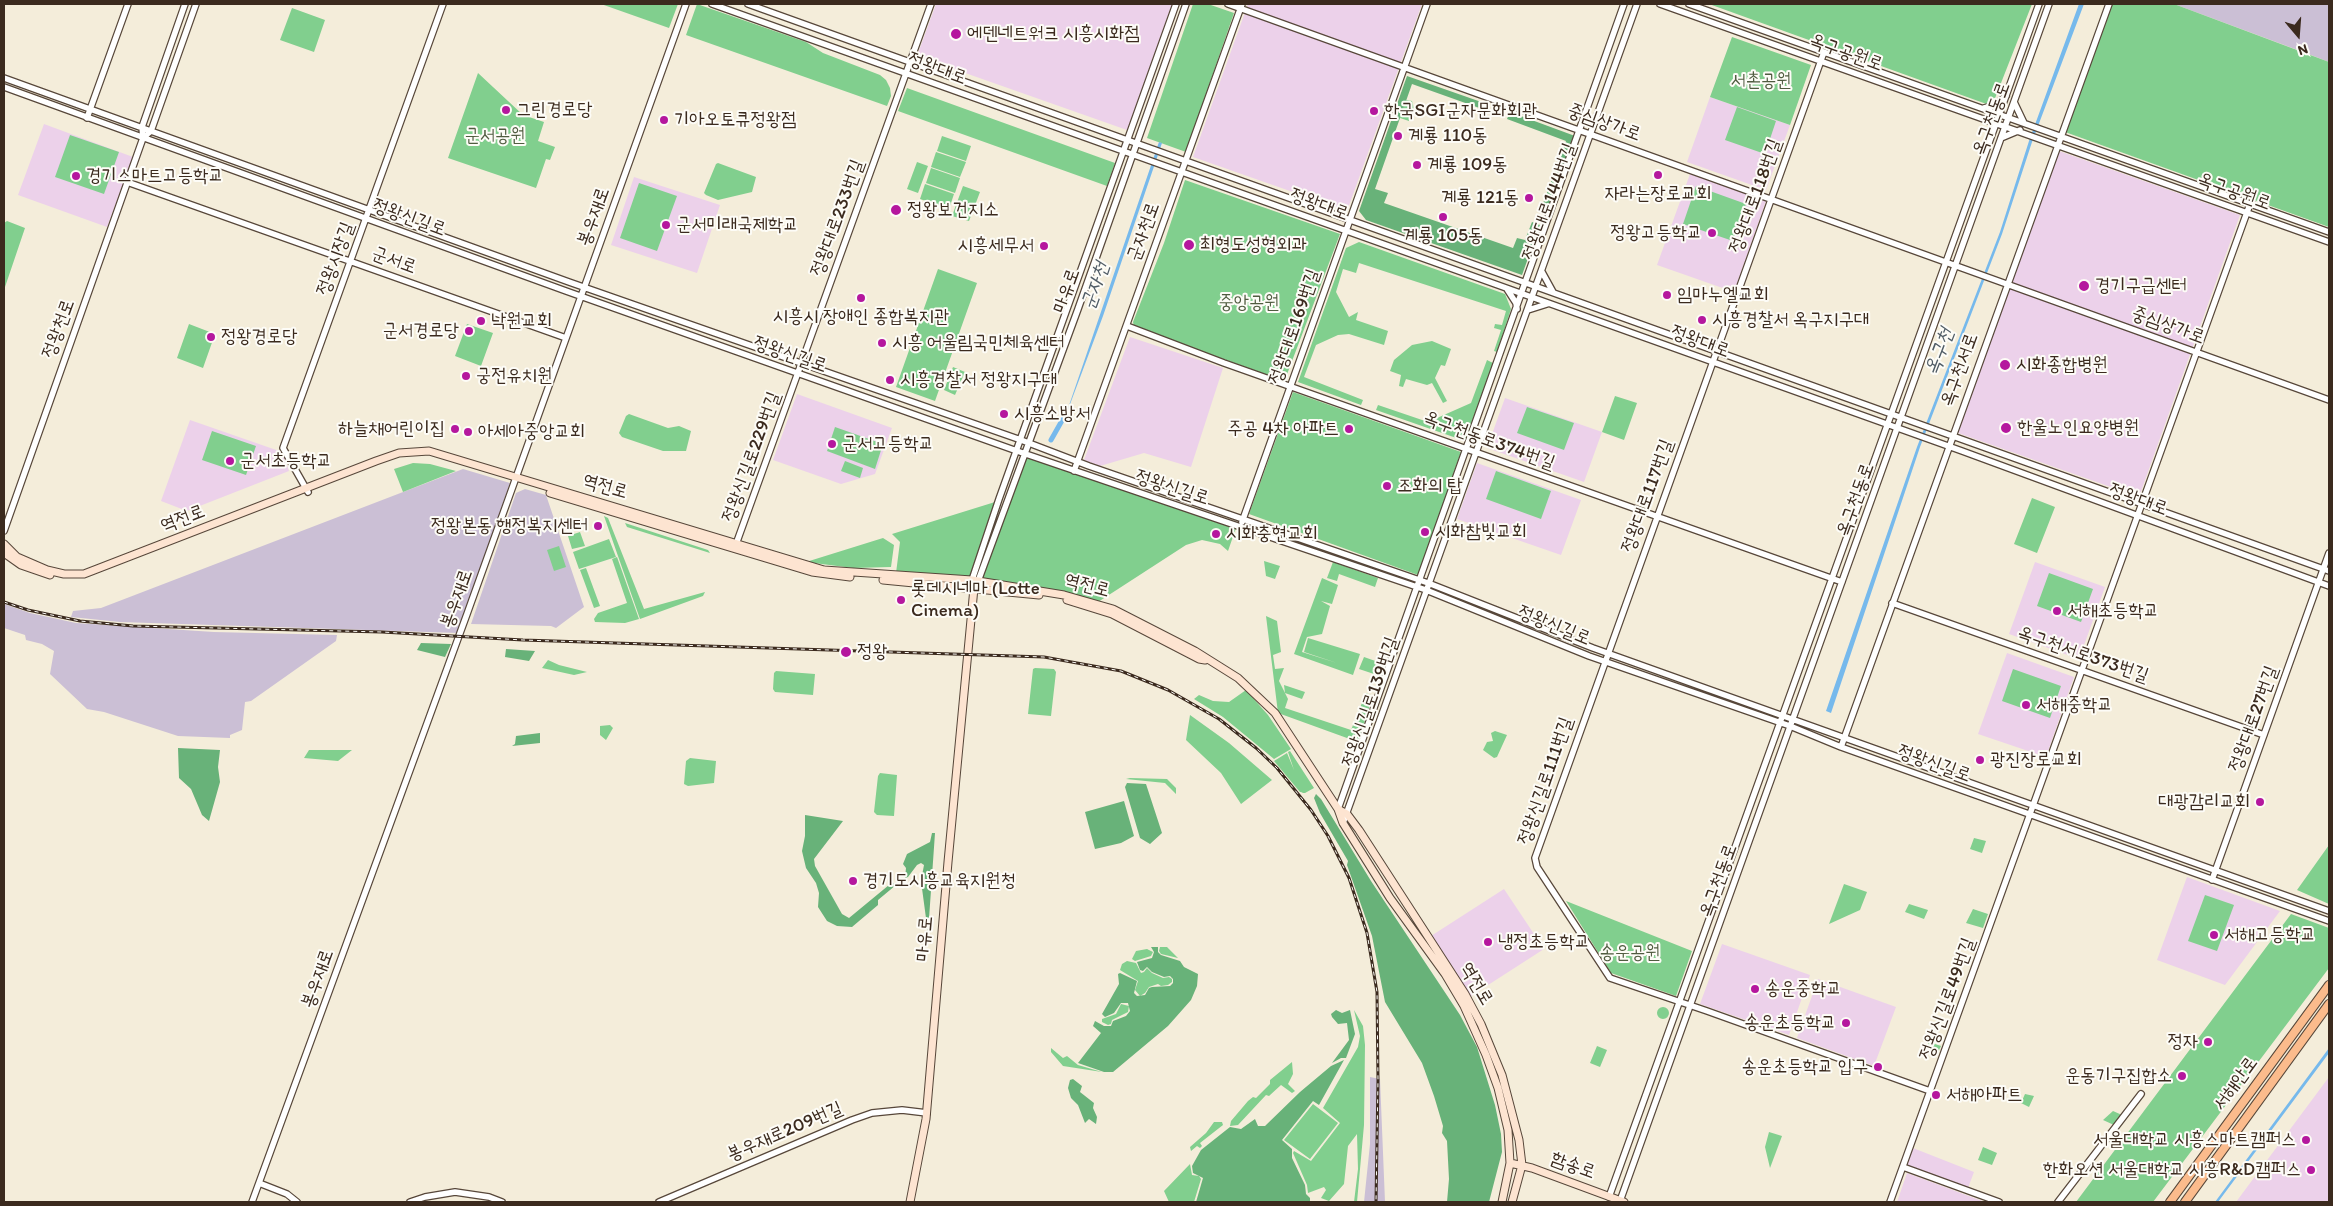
<!DOCTYPE html>
<html>
<head>
<meta charset="utf-8">
<style>
	body { margin:0 }
	#map { position:relative; width:2333px; height:1206px; overflow:hidden; background:#f4edda; font-family:Itim,sans-serif }
	canvas { display:block }
	.frame { position:absolute; inset:0; border:5px solid #3b2a1e; pointer-events:none }
	.north { position:absolute; left:2273px; top:10px; width:50px; height:50px; -webkit-text-stroke:4px #fdfcf7; paint-order:stroke; rotate:162deg; font-size:14px; font-weight:700; line-height:20px; text-align:center; color:#3b2a1e }
	.north::after { content:''; display:block; margin:auto; width:18px; height:22px; background:#3b2a1e; clip-path:polygon(50% 0,100% 100%,50% 72%,0 100%) }
</style>
</head>
<body>
<div id="map">
<canvas width="2333" height="1206"></canvas>
<div class="frame"></div>
<div class="north">N</div>
</div>
<script>
const g = document.querySelector('canvas').getContext('2d');
g.lineJoin = 'round';
function paint(path, color) { g.fillStyle = color; g.fill(path, 'evenodd'); }
const shape = rows => new Path2D(rows.map(r => 'M' + r).join(''));
function trace(path, color, width, dash) { g.strokeStyle = color; g.lineWidth = width; g.lineCap = dash ? 'butt' : 'round'; g.setLineDash(dash || []); g.stroke(path); }
function write(font, color, halo, rows, align = 'center') {
  g.font = font + ' Itim,"Poor Story",sans-serif'; g.lineWidth = 4; g.setLineDash([]); g.textBaseline = 'middle'; g.strokeStyle = halo; g.fillStyle = color; for (const [text, x, y, turn = 0] of rows) {
    g.save(); g.translate(x, y); g.rotate((+turn || 0) * Math.PI / 180); g.textAlign = isNaN(turn) ? turn : align; if (halo) g.strokeText(text, 0, 0); g.fillText(text, 0, 0); g.restore();
  }
}
paint(shape([
	[936,4,1172,4,1127,130,917,56],
	[1248,4,1422,4,1347,211,1193,157],
	[1710,97,1790,125,1766,190,1687,162],
	[44,124,133,157,107,227,18,195],
	[2059,151,2240,215,2139,497,1958,433],
	[1690,174,1766,201,1734,292,1657,265],
	[634,177,720,205,697,273,611,245],
	[1130,337,1223,368,1191,467,1144,453,1100,466,1084,460],
	[797,394,892,428,875,474,841,484,773,460],
	[1505,398,1602,432,1584,482,1487,448],
	[190,420,282,452,289,471,187,511,161,501],
	[1477,463,1581,500,1561,555,1457,519],
	[2035,562,2105,587,2079,659,2009,634],
	[2007,653,2074,677,2046,757,1978,734],
	[2187,877,2280,911,2225,985,2157,960],
	[1504,889,1544,949,1471,996,1431,936],
	[1722,944,1810,975,1789,1035,1700,1004],
	[1818,979,1896,1007,1874,1066,1797,1038],
	[2329,1077,2329,1202,2236,1202],
	[1913,1148,1974,1172,1968,1188,1907,1166],
	[1907,1173,1985,1202,1897,1202]
]), '#ecd1ea');
paint(shape([
	[2174,4,2329,4,2329,62,2303,52],
	[463,469,510,483,458,633,120,622,71,617,73,611,101,608],
	[525,489,546,495,584,607,556,628,551,626,471,624,516,493],
	[4,604,30,613,76,623,214,632,337,635,336,641,251,701,245,702,242,730,230,735,230,738,178,736,104,712,87,709,50,674,54,651,42,644,26,640,25,635,4,628],
	[1370,1077,1380,1079,1385,1202,1364,1202,1370,1144]
]), '#cbbfd5');
paint(shape([
	[601,4,678,4,669,28],
	[697,4,806,42,823,53,880,75,886,80,890,88,891,96,887,106,686,35],
	[1193,4,1208,4,1234,13,1186,152,1147,138],
	[1709,4,2032,4,1992,106],
	[2110,4,2174,4,2329,62,2329,227,2065,132],
	[292,8,325,20,314,52,280,40],
	[1732,37,1811,65,1790,125,1710,97],
	[478,73,523,115,544,122,538,141,555,147,550,160,546,159,536,188,448,158],
	[907,88,1115,163,1107,186,898,111],
	[1406,100,1412,101,1414,109,1409,121,1400,118],
	[1737,107,1776,121,1765,154,1725,140],
	[70,135,119,152,104,194,55,177],
	[942,136,971,146,966,161,937,151],
	[936,152,966,162,960,177,931,167],
	[917,162,928,166,918,193,907,189],
	[718,163,756,177,752,192,718,200,706,195,704,193,716,164],
	[931,168,960,178,955,193,926,183],
	[1185,180,1340,234,1286,377,1279,379,1134,327,1133,322,1164,243],
	[639,183,677,196,657,251,620,238],
	[925,184,954,194,949,209,920,199],
	[963,186,980,192,969,221,952,216],
	[1696,186,1746,204,1733,241,1683,224],
	[7,221,25,228,4,290,4,223],
	[1359,242,1505,294,1511,309,1497,352,1494,351,1501,330,1494,328,1495,324,1502,325,1506,311,1359,263,1356,273,1343,269,1336,292,1349,317,1358,312,1356,320,1388,331,1384,345,1349,334,1338,335,1316,345,1304,377,1363,400,1361,405,1298,382,1346,248],
	[938,269,977,283,935,401,896,387],
	[189,324,215,334,203,368,177,358],
	[467,324,493,333,481,366,455,356],
	[1432,341,1451,349,1445,366,1441,365,1435,378,1447,401,1443,403,1432,383,1427,385,1406,379,1403,387,1399,386,1401,375,1390,371,1394,360,1412,345],
	[1487,360,1493,363,1465,441,1376,410,1378,405,1428,422,1471,403],
	[953,367,965,372,955,395,944,390],
	[1293,392,1461,452,1418,575,1249,514],
	[1615,396,1637,403,1624,440,1602,432],
	[1527,407,1574,423,1564,450,1517,433],
	[629,414,668,428,679,426,691,431,686,451,663,451,622,437,619,433,626,416],
	[835,427,883,444,875,469,827,451],
	[212,431,256,446,246,475,202,460],
	[1027,457,1236,528,1228,551,1220,544,1202,540,1186,545,1098,602,981,580],
	[845,461,863,468,860,478,841,471],
	[413,463,430,464,456,471,403,492,394,469],
	[1496,471,1551,491,1541,519,1486,499],
	[2032,498,2055,507,2037,553,2014,544],
	[995,502,970,577,896,573,900,542,892,534],
	[604,516,608,518,644,609,705,592,703,596,640,619],
	[625,523,708,550,710,553,627,527],
	[580,532,585,546,572,549,568,536],
	[883,538,894,545,891,567,853,568,806,562],
	[609,539,616,557,579,569,573,552],
	[559,546,566,567,554,571,547,550],
	[617,557,639,619,625,623,595,622,594,619,598,613,627,603,612,559],
	[1264,561,1280,566,1275,579,1266,576],
	[1333,562,1378,578,1375,587,1339,574,1337,581,1327,578],
	[586,568,600,606,594,608,580,570],
	[2049,573,2093,589,2081,622,2037,606],
	[1322,578,1338,585,1332,604,1321,601,1330,606,1322,634,1307,637,1302,652,1337,663,1304,652,1308,638,1360,654,1353,675,1294,654],
	[1266,616,1277,621,1281,652,1273,655,1275,669,1284,668,1279,681,1288,699,1285,708,1351,730,1366,693,1373,696,1358,742,1278,713],
	[1364,657,1384,664,1380,676,1359,669],
	[548,660,559,665,587,672,574,675,542,668],
	[1035,668,1054,669,1056,672,1051,716,1028,714,1033,669],
	[2013,669,2061,686,2050,718,2002,701],
	[776,671,815,674,813,695,775,692,773,689,774,673],
	[1284,685,1305,692,1302,699,1285,693],
	[1246,690,1268,715,1291,749,1274,759,1223,717,1194,699,1199,695,1213,701,1229,702],
	[1190,715,1229,743,1272,780,1241,804,1221,773,1186,740],
	[610,725,613,728,606,740,600,735,600,726],
	[1495,731,1507,735,1497,757,1494,758,1483,750,1487,742,1493,741,1491,733],
	[309,750,352,750,338,761,304,758],
	[1290,751,1314,788,1305,793,1301,793,1303,792,1300,792,1274,761,1287,753,1294,770,1288,752],
	[690,758,716,761,714,783,688,786,684,784,686,761],
	[880,773,897,775,894,816,877,815,874,812,878,776],
	[1130,778,1167,779,1176,788,1176,794,1165,783,1126,779],
	[1974,838,1986,841,1982,853,1970,849],
	[2329,845,2329,904,2297,890],
	[1844,884,1867,892,1860,910,1829,924],
	[2205,895,2234,905,2217,951,2188,941],
	[1566,901,1692,951,1676,996,1611,973],
	[1909,904,1928,910,1924,919,1905,912],
	[1973,909,1988,914,1983,928,1966,923],
	[2291,914,2329,928,2329,968,2153,1202,2076,1202],
	[1160,947,1167,947,1178,958,1161,954,1159,951],
	[1147,949,1153,952,1151,956,1135,961,1132,959,1136,951],
	[1127,961,1136,963,1141,973,1144,972,1147,968,1152,973,1163,978,1169,977,1172,979,1172,982,1168,985,1161,986,1158,984,1149,987,1145,993,1140,996,1135,990,1138,981,1120,970,1122,964],
	[1121,1004,1129,1006,1128,1012,1112,1020,1111,1024,1108,1025,1102,1022,1102,1019,1116,1014],
	'1657 1013a6 6 0 1 1 12 0a6 6 0 1 1-12 0Z',
	[1354,1010,1363,1026,1365,1045,1364,1125,1357,1202,1354,1202,1358,1169,1357,1134,1348,1146,1344,1184,1329,1201,1321,1198,1326,1190,1324,1187,1308,1193,1307,1185,1293,1153,1294,1151,1311,1161,1340,1123,1323,1108,1358,1047,1360,1036],
	[1929,1042,1941,1046,1937,1054,1925,1050],
	[1597,1046,1607,1050,1600,1067,1590,1063],
	[1051,1048,1063,1058,1067,1056,1078,1065,1102,1072,1063,1066,1051,1052],
	[1292,1062,1293,1074,1288,1084,1295,1091,1292,1093,1281,1085,1269,1096,1266,1095,1238,1125,1230,1126,1231,1121,1248,1101,1253,1097,1256,1098,1270,1084,1270,1080],
	[2025,1094,2034,1096,2029,1107,2021,1103],
	[1313,1104,1338,1123,1310,1159,1284,1140],
	[2113,1111,2122,1115,2114,1125,2103,1120],
	[1214,1122,1222,1122,1223,1125,1200,1143,1202,1146,1200,1148,1197,1146,1191,1151,1190,1147,1206,1133],
	[1769,1132,1782,1136,1770,1168,1765,1147],
	[1983,1147,1997,1153,1992,1165,1978,1160],
	[1190,1164,1192,1175,1199,1176,1201,1179,1194,1202,1169,1202,1164,1191]
]), '#81cf8e');
paint(shape([
	[1407,76,1487,104,1485,110,1412,84,1375,189,1388,193,1384,203,1513,248,1517,238,1525,240,1532,222,1540,225,1522,275,1366,220,1359,211],
	[1510,112,1575,136,1547,211,1541,209,1566,141,1507,119],
	[421,643,451,644,445,657,417,650],
	[506,649,535,651,529,661,505,657],
	[540,733,540,743,512,746,515,744,516,736],
	[178,748,220,750,218,767,220,782,209,821,202,815,191,789,179,778],
	[1127,783,1146,784,1162,833,1150,844,1140,838,1125,787],
	[1316,794,1321,799,1371,881,1460,1015,1477,1047,1495,1105,1501,1134,1502,1152,1489,1202,1447,1202,1449,1179,1447,1141,1442,1133,1443,1126,1434,1096,1422,1063,1385,1002,1372,936,1347,865,1348,861,1320,813,1314,798],
	[1124,801,1134,836,1121,843,1095,849,1085,812],
	[805,815,843,821,814,859,815,866,842,914,849,918,889,885,894,883,896,885,878,900,878,905,852,927,837,926,827,921,818,907,819,893,816,883,806,868,802,851,805,836],
	[932,833,935,833,928,933,921,881,924,865,921,863,917,865,908,877,905,878,906,868,903,864,907,854,930,842],
	[1151,947,1158,947,1158,952,1161,955,1180,961,1184,967,1198,974,1197,986,1191,1000,1168,1026,1113,1072,1104,1072,1078,1063,1101,1033,1093,1026,1095,1021,1104,1026,1111,1026,1113,1021,1126,1016,1130,1011,1128,1003,1121,1003,1114,1013,1105,1017,1102,1014,1119,984,1118,974,1120,973,1137,981,1134,993,1137,996,1145,995,1149,988,1152,987,1170,986,1173,983,1173,979,1170,976,1164,977,1152,972,1147,967,1143,971,1140,970,1137,962,1152,958,1154,952],
	[1336,1010,1342,1013,1350,1010,1355,1034,1346,1058,1341,1058,1332,1063,1349,1040,1347,1023,1338,1024,1332,1017,1331,1014],
	[1344,1060,1319,1105,1313,1101,1282,1140,1292,1149,1292,1158,1305,1185,1306,1194,1310,1198,1310,1202,1196,1202,1203,1178,1193,1173,1192,1166,1201,1150,1230,1127,1241,1129,1255,1119,1258,1126,1265,1126,1300,1092,1331,1066],
	[1073,1079,1082,1086,1080,1092,1094,1103,1093,1108,1097,1117,1096,1124,1089,1119,1085,1123,1078,1105,1071,1098,1068,1088,1070,1080]
]), '#68b279');
paint(shape([
	[2079,4,2084,4,2032,142,2002,234,1920,447,1831,713,1826,711,1917,447,2000,232,2029,141],
	[1159,142,1162,143,1103,316,1063,423],
	[2329,1048,2329,1053,2259,1147,2218,1202,2215,1202]
]), '#76b9ec');
trace(shape([
	[1051,440,1064,417]
]), '#76b9ec', 5);
const tertiary = shape([
	[712,4,1962,451,2329,586],
	[748,4,2329,571],
	[1228,4,2329,400],
	[1660,4,2329,242],
	[1689,4,2329,232],
	[1824,52,1535,858,1537,867,1610,978,1707,1011,1930,1091],
	[4,78,569,282,1021,440,1089,466,1428,583,1593,648,2329,911],
	[4,87,566,291,1017,451,1426,590,1589,656,1790,726,1841,747,2329,921],
	[2014,102,2024,123],
	[1984,108,1995,105,2006,96],
	[87,118,128,4],
	[143,138,151,131,196,4],
	[2001,138,2020,130],
	[127,182,566,338],
	[1542,272,1553,292],
	[1507,289,1516,303,1517,309],
	[1528,310,1547,304],
	[1127,326,1224,363,1842,582],
	[1074,471,1242,4],
	[308,492,283,448,443,4],
	[1242,522,1427,4],
	[4,531,143,138,142,127,185,4],
	[735,547,931,4],
	[973,583,972,580,999,499,1176,4],
	[977,584,1078,309,1186,4],
	[1892,603,2264,735],
	[1841,747,2109,4],
	[1338,809,1624,4],
	[1343,823,1637,4],
	[2212,880,2329,553],
	[1903,1167,1999,1202],
	[259,1183,287,1194,297,1202],
	[1609,1197,2039,4],
	[1620,1201,2049,4],
	[252,1202,467,614,686,4],
	[410,1202,425,1197,455,1192,489,1197,502,1202],
	[659,1202,852,1120,872,1113,902,1110,927,1113],
	[1890,1202,2250,204],
	[2058,1202,2141,1094]
]);
const secondary = shape([
	[550,493,812,572,850,577],
	[4,544,17,557,47,570,64,574,84,574,376,461,399,453,429,451,824,570,972,580,1064,595,1113,609,1195,651,1238,678,1275,713,1338,809,1343,823,1390,898,1445,974,1464,1006,1486,1055,1498,1088,1508,1130,1510,1163,1502,1202],
	[4,553,21,565,50,575],
	[883,580,1039,595],
	[1067,600,1112,614,1199,659,1205,660],
	[1338,809,1347,814,1359,830,1465,994,1481,1024,1502,1075,1519,1140,1522,1165,1512,1202],
	[1510,1163,1532,1168,1624,1202],
	[910,1202,926,1119,948,862,974,588]
]);
const primary = shape([
	[2170,1202,2329,985],
	[2185,1202,2329,1004]
]);
trace(tertiary, '#57473a', 8);
trace(secondary, '#57473a', 9);
trace(primary, '#57473a', 10);
trace(tertiary, '#fff', 5.5);
trace(secondary, '#fde4d1', 7);
trace(primary, '#fbbb8c', 8);
const rail = shape([
	[4,602,28,610,80,621,133,626,382,632,523,640,1044,657,1121,671,1168,690,1219,719,1256,748,1277,768,1311,810,1328,836,1349,878,1367,933,1377,992,1378,1080,1376,1202]
]);
trace(rail, '#3b2a1e', 3);
trace(rail, '#fdfcf7', 1, [4]);
for (const [x, y, r, color] of [
	[956,34,6,"#b5179e"],
	[506,110,5,"#b5179e"],
	[1374,111,5,"#b5179e"],
	[664,120,5,"#b5179e"],
	[1398,136,5,"#b5179e"],
	[1417,165,5,"#b5179e"],
	[1658,175,5,"#b5179e"],
	[76,176,5,"#b5179e"],
	[1529,198,5,"#b5179e"],
	[896,210,6,"#b5179e"],
	[1443,217,5,"#b5179e"],
	[666,225,5,"#b5179e"],
	[1712,233,5,"#b5179e"],
	[1189,245,6,"#b5179e"],
	[1044,246,5,"#b5179e"],
	[2084,286,6,"#b5179e"],
	[1667,295,5,"#b5179e"],
	[861,298,5,"#b5179e"],
	[1702,320,5,"#b5179e"],
	[481,321,5,"#b5179e"],
	[469,331,5,"#b5179e"],
	[211,337,5,"#b5179e"],
	[882,343,5,"#b5179e"],
	[2005,365,6,"#b5179e"],
	[466,376,5,"#b5179e"],
	[890,380,5,"#b5179e"],
	[1004,414,5,"#b5179e"],
	[2006,428,6,"#b5179e"],
	[455,429,5,"#b5179e"],
	[1349,429,5,"#b5179e"],
	[468,432,5,"#b5179e"],
	[832,444,5,"#b5179e"],
	[230,461,5,"#b5179e"],
	[1387,486,5,"#b5179e"],
	[598,526,5,"#b5179e"],
	[1425,532,5,"#b5179e"],
	[1216,534,5,"#b5179e"],
	[901,600,5,"#b5179e"],
	[2057,611,5,"#b5179e"],
	[846,652,6,"#b5179e"],
	[2026,705,5,"#b5179e"],
	[1980,760,5,"#b5179e"],
	[2260,802,5,"#b5179e"],
	[853,881,5,"#b5179e"],
	[2214,935,5,"#b5179e"],
	[1488,942,5,"#b5179e"],
	[1755,989,5,"#b5179e"],
	[1846,1023,5,"#b5179e"],
	[2208,1042,5,"#b5179e"],
	[1878,1067,5,"#b5179e"],
	[2182,1076,5,"#b5179e"],
	[1936,1095,5,"#b5179e"],
	[2306,1140,5,"#b5179e"],
	[2311,1170,5,"#b5179e"]
]) { const dot = new Path2D(); dot.arc(x, y, r, 0, 2 * Math.PI); g.fillStyle = color; g.fill(dot); trace(dot, '#fdfcf7', 2); }
write('19px', '#3b2a1e', '#fdfcf7', [
	["에덴네트워크 시흥시화점",967,34],
	["그린경로당",516,110],
	["한국SGI군자문화회관",1384,111],
	["기아오토큐정왕점",674,120],
	["계룡 110동",1408,136],
	["계룡 109동",1427,165],
	["경기스마트고등학교",86,176],
	["자라는장로교회",1658,194,"center"],
	["계룡 121동",1519,198,"right"],
	["정왕보건지소",907,210],
	["군서미래국제학교",676,225],
	["정왕고등학교",1702,233,"right"],
	["계룡 105동",1443,236,"center"],
	["최형도성형외과",1200,245],
	["시흥세무서",1034,246,"right"],
	["경기구급센터",2095,286],
	["임마누엘교회",1677,295],
	["시흥시 장애인 종합복지관",861,317,"center"],
	["시흥경찰서 옥구지구대",1712,320],
	["낙원교회",491,321],
	["군서경로당",459,331,"right"],
	["정왕경로당",221,337],
	["시흥 어울림국민체육센터",892,343],
	["시화종합병원",2016,365],
	["궁전유치원",476,376],
	["시흥경찰서 정왕지구대",900,380],
	["시흥소방서",1014,414],
	["한울노인요양병원",2017,428],
	["하늘채어린이집",445,429,"right"],
	["주공 4차 아파트",1339,429,"right"],
	["아세아중앙교회",478,432],
	["군서고등학교",842,444],
	["군서초등학교",240,461],
	["조화의 탑",1397,486],
	["정왕본동 행정복지센터",588,526,"right"],
	["시화참빛교회",1435,532],
	["시화충현교회",1226,534],
	["롯데시네마 (Lotte",911,589],
	["Cinema)",911,611],
	["서해초등학교",2067,611],
	["정왕",857,652],
	["서해중학교",2036,705],
	["광진장로교회",1990,760],
	["대광감리교회",2250,802,"right"],
	["경기도시흥교육지원청",863,881],
	["서해고등학교",2224,935],
	["냉정초등학교",1498,942],
	["송운중학교",1765,989],
	["송운초등학교",1836,1023,"right"],
	["정자",2198,1042,"right"],
	["송운초등학교 입구",1868,1067,"right"],
	["운동기구집합소",2172,1076,"right"],
	["서해아파트",1946,1095],
	["서울대학교 시흥스마트캠퍼스",2296,1140,"right"],
	["한화오션 서울대학교 시흥R&D캠퍼스",2301,1170,"right"]
], 'left');
write('19px', '#3b2a1e', '#fdfcf7', [
	["옥구공원로",1846,53,20],
	["정왕대로",937,69,20],
	["옥구천동로",1992,119,-70],
	["중심상가로",1604,123,20],
	["옥구공원로",2234,192,20],
	["정왕대로118번길",1756,196,-70],
	["정왕대로144번길",1550,202,-70],
	["정왕대로",1319,205,20],
	["봉우재로",594,217,-70],
	["정왕신길로",409,218,20],
	["정왕대로233번길",838,218,-70],
	["군자천로",1144,232,-70],
	["정왕시장길",336,259,-70],
	["군서로",394,261,20],
	["마유로",1067,291,-70],
	["중심상가로",2168,326,20],
	["정왕대로169번길",1295,327,-71],
	["정왕천로",59,329,-70],
	["정왕대로",1700,342,20],
	["정왕신길로",790,355,19],
	["옥구천서로",1960,370,-70],
	["옥구천동로374번길",1489,441,20],
	["정왕신길로229번길",752,457,-70],
	["역전로",605,487,16],
	["정왕신길로",1172,488,18],
	["정왕대로117번길",1648,496,-70],
	["옥구천동로",1856,500,-70],
	["정왕대로",2138,500,20],
	["역전로",183,519,-21],
	["역전로",1087,586,15],
	["봉우재로",457,599,-70],
	["정왕신길로",1554,626,22],
	["옥구천서로373번길",2083,655,19],
	["정왕신길로139번길",1371,702,-71],
	["정왕대로27번길",2254,719,-70],
	["정왕신길로",1934,764,20],
	["정왕신길로111번길",1546,781,-71],
	["옥구천동로",1719,881,-70],
	["마유로",925,939,-85],
	["봉우재로",318,979,-70],
	["역전로",1476,984,59],
	["정왕신길로49번길",1948,999,-70],
	["서해안로",2236,1084,-54],
	["봉우재로209번길",785,1132,-23],
	["함송로",1573,1166,20]
]);
write('19px', '#505c40', '#fdfcf7', [
	["서촌공원",1761,81],
	["군서공원",495,136],
	["중앙공원",1249,303],
	["송운공원",1630,953]
]);
write('italic 20px', '#505c66', '#fdfcf7', [
	["군자천",1096,286,-71],
	["옥구천",1940,352,-69]
]);
</script>
</body>
</html>
